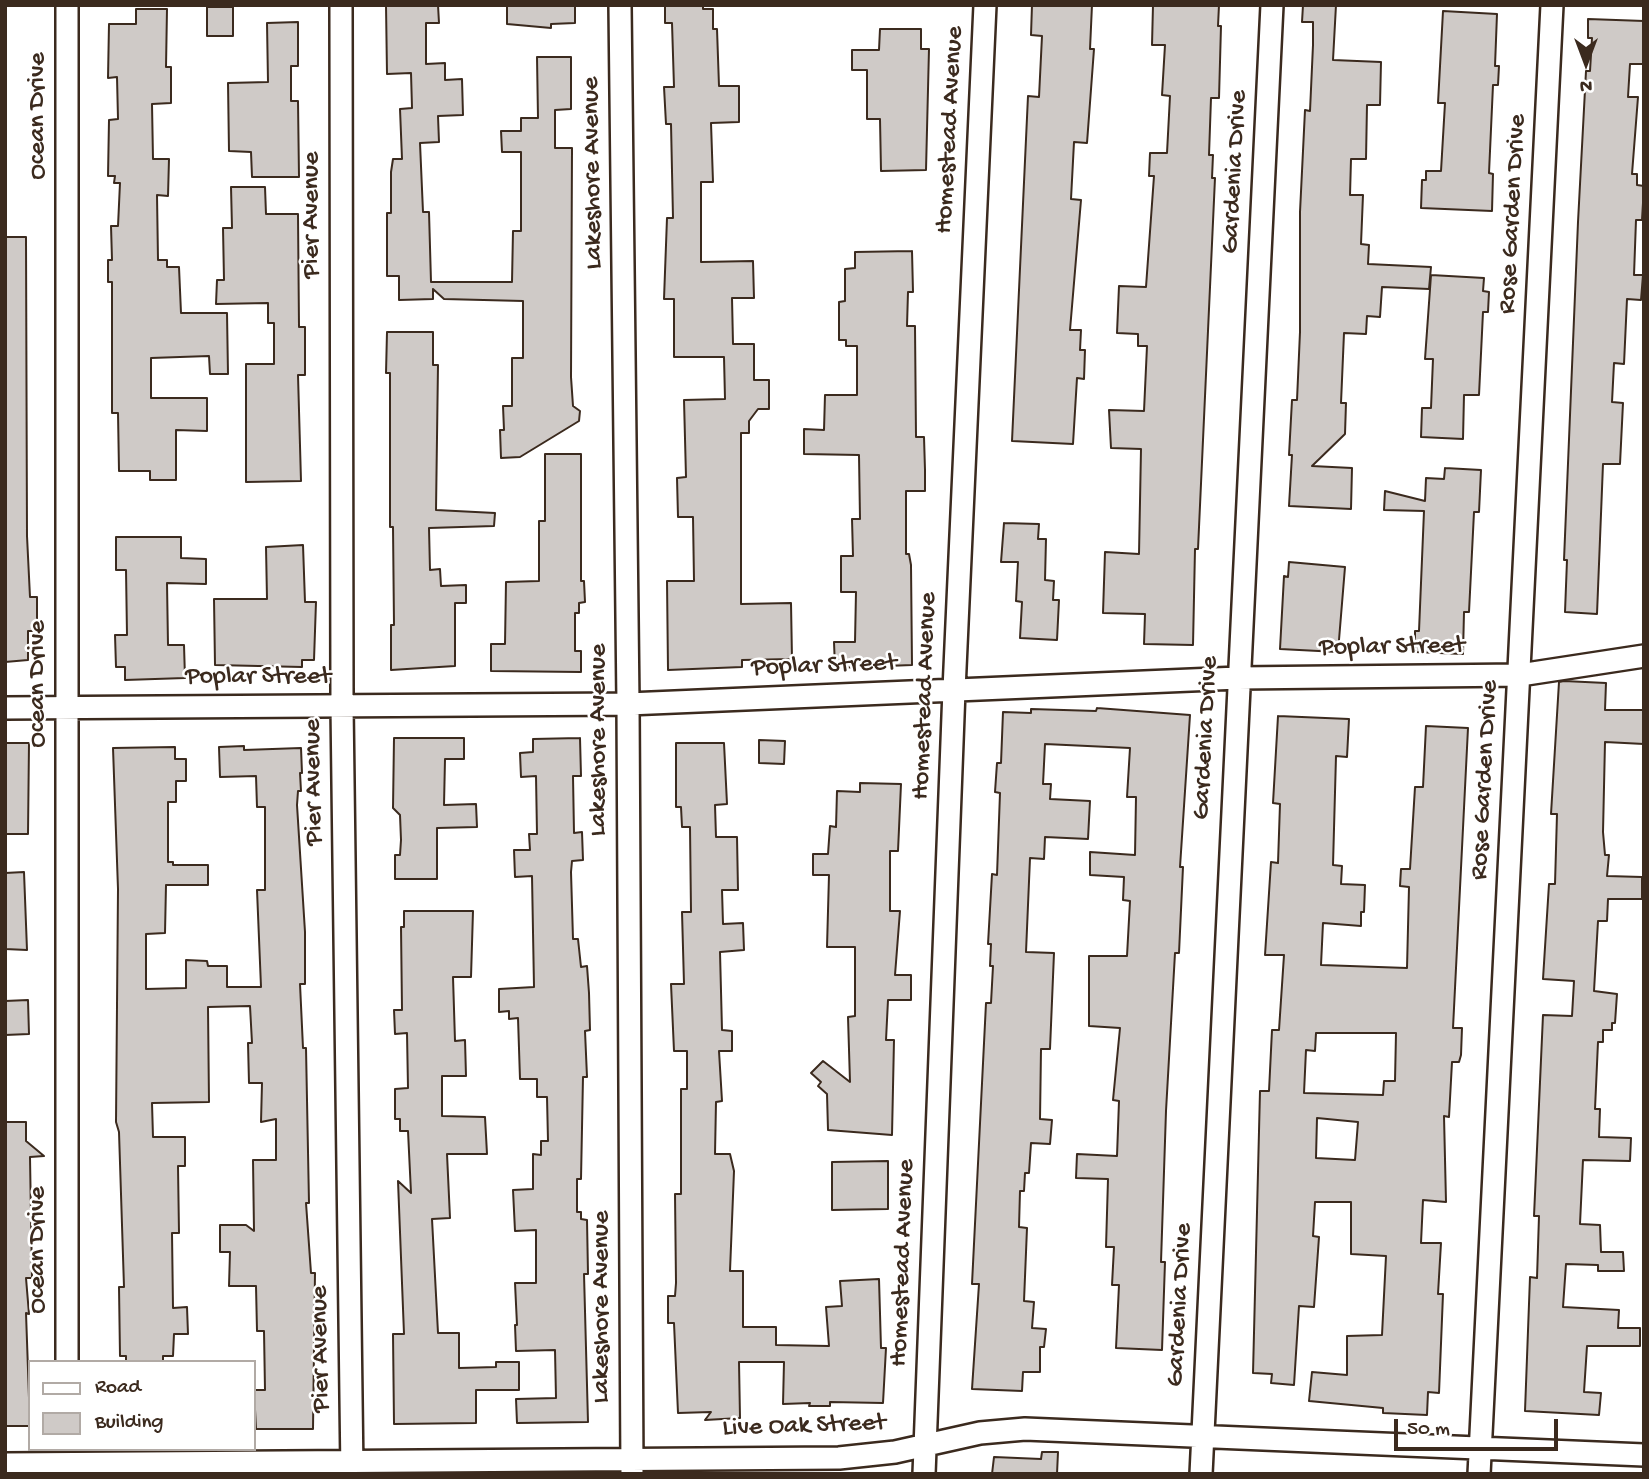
<!DOCTYPE html>
<html>
<head>
<meta charset="utf-8">
<style>
	body { margin:0 }
	#map { position:relative; width:1649px; height:1479px; overflow:hidden; background:#fff; font-family:"Gochi Hand",sans-serif }
	canvas { display:block }
	.frame { position:absolute; inset:0; border:7px solid #3b2a1e; pointer-events:none }
	.legend { position:absolute; left:28px; top:1360px; width:228px; height:91px; box-sizing:border-box; background:#fff; border:2px solid #b1aaa5; margin:0; padding:9px 12px; list-style:none; font-size:21px; color:#3b2a1e }
	.legend li { display:flex; align-items:center; gap:14px; height:35px }
	.legend b { width:35px; border:2px solid #b1aaa5 }
	.north { position:absolute; left:1551px; top:28px; width:70px; height:70px; -webkit-text-stroke:5px #fff; paint-order:stroke; rotate:180deg; font-size:19px; font-weight:700; line-height:28px; text-align:center; color:#3b2a1e }
	.north::after { content:''; display:block; margin:auto; width:24px; height:32px; background:#3b2a1e; clip-path:polygon(50% 0,100% 100%,50% 72%,0 100%) }
	.scale { position:absolute; left:1394px; top:1419px; width:164px; height:32px; box-sizing:border-box; border:4px solid #3b2a1e; border-top:0; padding-left:9px; font-size:21px; line-height:24px; white-space:nowrap; color:#3b2a1e; -webkit-text-stroke:5px #fff; paint-order:stroke }
</style>
</head>
<body>
<div id="map">
<canvas width="1649" height="1479"></canvas>
<div class="frame"></div>
<ul class="legend">
<li><b style="height:9px;background:#fff"></b>Road</li>
<li><b style="height:19px;background:#cfcac7"></b>Building</li>
</ul>
<div class="north">N</div>
<div class="scale">50 m</div>
</div>
<script>
const g = document.querySelector('canvas').getContext('2d');
g.lineJoin = 'round';
function paint(path, color) { g.fillStyle = color; g.fill(path, 'evenodd'); }
const shape = rows => new Path2D(rows.map(r => 'M' + r).join(''));
function trace(path, color, width, dash) { g.strokeStyle = color; g.lineWidth = width; g.lineCap = dash ? 'butt' : 'round'; g.setLineDash(dash || []); g.stroke(path); }
function write(font, color, halo, rows, align = 'center') {
  g.font = font + ' "Gochi Hand",sans-serif'; g.lineWidth = 5; g.setLineDash([]); g.textBaseline = 'middle'; g.strokeStyle = halo; g.fillStyle = color; for (const [text, x, y, turn = 0] of rows) {
    g.save(); g.translate(x, y); g.rotate((+turn || 0) * Math.PI / 180); g.textAlign = isNaN(turn) ? turn : align; if (halo) g.strokeText(text, 0, 0); g.fillText(text, 0, 0); g.restore();
  }
}
const building = shape([
	[386,5,438,5,439,23,426,23,426,64,445,63,445,80,462,79,463,115,438,116,439,142,420,143,423,212,429,212,431,282,512,282,513,231,521,231,521,152,502,152,501,131,521,131,521,118,538,118,537,57,571,57,571,109,555,110,555,148,572,148,571,377,573,406,580,411,579,421,520,457,501,458,500,430,504,430,503,406,512,406,512,358,523,358,523,301,444,299,433,289,433,299,399,300,399,276,387,276,387,213,391,213,391,172,393,159,402,159,400,109,412,108,411,73,387,74,386,5],
	[507,5,575,5,575,23,551,24,551,28,507,24,507,5],
	[665,5,703,5,703,9,713,9,713,29,717,29,719,86,739,86,739,122,711,123,713,182,701,182,701,262,753,261,754,298,732,298,733,344,754,344,754,380,769,380,769,409,758,409,749,421,749,433,741,433,741,604,791,603,792,659,742,660,742,667,668,670,667,581,694,581,693,517,678,517,677,478,686,477,684,400,725,399,724,357,674,357,674,299,664,299,667,218,673,218,671,124,666,124,664,87,674,87,672,23,665,23,665,5],
	[1032,5,1092,5,1090,49,1094,49,1087,143,1074,142,1071,199,1081,200,1070,330,1081,330,1080,350,1085,350,1084,379,1077,378,1073,444,1012,441,1028,96,1039,97,1042,36,1031,35,1032,5],
	[1153,5,1219,5,1218,26,1221,26,1219,98,1211,98,1209,155,1213,155,1212,178,1215,178,1198,549,1195,549,1193,645,1144,644,1145,614,1103,613,1105,552,1139,554,1141,449,1111,448,1109,410,1144,411,1147,346,1138,346,1138,334,1117,333,1119,286,1146,287,1154,176,1149,176,1150,153,1167,153,1170,96,1162,95,1165,45,1152,45,1153,5],
	[1303,5,1336,5,1333,60,1381,62,1380,105,1367,105,1366,159,1351,159,1350,195,1363,195,1361,244,1369,245,1368,264,1431,267,1429,289,1382,287,1380,317,1367,316,1366,334,1344,333,1341,403,1346,403,1345,434,1312,466,1352,468,1351,509,1289,506,1292,455,1289,455,1292,400,1297,400,1300,332,1300,212,1305,110,1310,111,1313,45,1313,22,1302,22,1303,5],
	[207,7,233,7,233,36,207,36,207,7],
	[136,9,167,9,166,67,171,67,171,103,152,104,153,159,169,159,168,196,157,195,158,260,167,260,167,267,179,267,181,313,227,313,228,374,210,374,209,356,151,358,151,398,207,398,207,431,176,430,176,480,150,480,150,471,119,471,118,413,112,413,112,282,108,282,108,260,112,260,111,226,118,226,120,183,114,183,115,176,108,176,109,120,118,119,117,77,108,78,109,24,136,24,136,9],
	[1443,11,1497,14,1495,66,1499,66,1498,85,1493,85,1489,173,1493,174,1492,211,1421,208,1422,180,1426,180,1426,171,1441,171,1445,103,1438,103,1443,11],
	[1588,19,1644,21,1644,64,1630,64,1628,97,1638,97,1632,174,1637,174,1637,185,1644,186,1642,220,1636,220,1634,275,1643,275,1641,300,1627,299,1624,364,1614,363,1612,402,1623,403,1620,464,1603,464,1597,614,1565,612,1567,560,1564,560,1578,222,1586,71,1590,71,1592,38,1588,38,1588,19],
	[298,22,298,66,291,66,291,101,298,101,299,177,252,177,251,152,229,151,228,83,268,82,267,23,298,22],
	[880,29,921,29,921,49,929,49,926,170,881,171,880,119,867,119,867,70,852,70,852,50,879,50,880,29],
	[231,187,265,187,266,214,298,214,299,327,305,327,305,375,298,375,301,481,246,482,246,364,274,364,274,323,268,323,268,303,216,304,217,280,224,280,223,228,232,228,231,187],
	[5,237,26,237,27,536,30,597,37,597,37,631,28,631,28,660,5,662,5,237],
	[912,251,913,292,908,292,907,326,915,326,916,437,924,437,925,470,925,491,906,491,906,554,909,554,911,565,912,665,835,668,834,642,855,642,856,592,841,592,841,556,853,556,852,519,860,519,859,455,804,454,804,429,824,430,825,395,857,395,857,346,846,346,846,340,839,340,839,302,845,301,845,269,855,268,855,252,912,251],
	[1431,275,1484,278,1483,291,1489,292,1488,312,1483,312,1479,395,1464,395,1463,439,1421,437,1422,408,1431,408,1433,359,1425,359,1431,275],
	[387,332,433,332,433,365,438,365,436,510,495,513,494,526,429,528,430,570,440,569,441,586,466,585,466,603,455,603,455,666,391,670,391,625,394,625,393,527,390,527,390,373,386,373,387,332],
	[545,454,581,454,581,581,584,581,585,602,579,603,579,613,575,613,575,651,581,651,581,672,491,671,491,644,505,644,506,582,539,581,539,521,545,521,545,454],
	[1445,468,1481,470,1479,512,1474,512,1469,612,1464,612,1463,654,1415,652,1415,631,1419,631,1424,511,1384,510,1385,491,1425,501,1426,478,1444,479,1445,468],
	[1004,523,1039,524,1038,539,1046,539,1045,580,1054,581,1053,600,1059,600,1057,640,1020,638,1022,602,1016,601,1018,562,1001,562,1004,523],
	[116,537,181,537,181,558,206,559,206,584,167,583,168,645,184,645,185,678,125,680,125,667,116,667,115,635,127,635,126,570,116,570,116,537],
	[303,545,305,602,316,602,314,660,302,660,302,667,215,665,214,599,267,599,266,547,303,545],
	[1289,562,1345,567,1338,652,1280,649,1284,576,1288,577,1289,562],
	[1564,681,1606,683,1605,710,1644,710,1644,744,1605,742,1603,832,1605,855,1609,855,1607,876,1642,877,1642,899,1608,899,1607,921,1598,921,1594,991,1617,994,1615,1023,1612,1023,1612,1030,1603,1030,1603,1042,1598,1042,1595,1109,1600,1109,1599,1137,1631,1138,1630,1161,1583,1160,1580,1224,1600,1225,1601,1252,1623,1252,1624,1271,1598,1271,1598,1265,1566,1264,1563,1307,1619,1310,1618,1328,1640,1328,1640,1346,1587,1346,1584,1392,1601,1393,1599,1415,1525,1411,1530,1277,1537,1278,1539,1216,1534,1216,1543,1015,1572,1016,1574,981,1543,979,1549,884,1555,884,1557,814,1551,814,1559,682,1564,681],
	[1097,708,1190,715,1180,867,1183,867,1179,953,1175,953,1166,1111,1161,1262,1165,1262,1162,1350,1116,1348,1119,1285,1112,1285,1114,1247,1106,1247,1108,1179,1076,1178,1077,1154,1117,1156,1119,1101,1113,1100,1120,1028,1089,1026,1089,956,1127,956,1130,901,1123,900,1124,877,1090,875,1090,852,1135,855,1136,797,1127,797,1130,748,1045,744,1043,784,1051,784,1050,799,1090,801,1088,839,1045,837,1044,859,1030,858,1026,952,1054,953,1050,1049,1041,1049,1040,1119,1052,1120,1050,1144,1031,1143,1029,1173,1025,1173,1024,1191,1020,1191,1019,1227,1027,1228,1024,1301,1034,1302,1032,1328,1046,1329,1044,1347,1040,1347,1040,1372,1023,1372,1022,1391,972,1389,979,1284,972,1284,986,1003,991,1003,993,966,990,966,991,944,988,944,992,874,997,875,1000,793,995,792,997,763,1001,763,1003,712,1031,713,1031,709,1096,711,1097,708],
	[1278,716,1349,719,1347,757,1336,756,1333,865,1342,866,1341,884,1365,885,1364,912,1361,912,1361,926,1323,923,1321,965,1407,968,1409,887,1400,886,1401,869,1410,869,1415,787,1423,787,1426,726,1468,728,1453,1028,1462,1028,1461,1055,1459,1062,1452,1062,1449,1117,1444,1116,1446,1202,1423,1200,1421,1243,1441,1243,1438,1294,1443,1294,1439,1393,1428,1392,1427,1415,1383,1413,1383,1408,1309,1401,1312,1372,1347,1375,1347,1336,1382,1335,1386,1256,1351,1254,1351,1202,1315,1202,1313,1236,1319,1237,1314,1307,1299,1306,1294,1385,1271,1383,1272,1374,1253,1373,1260,1091,1269,1091,1272,1030,1279,1030,1284,955,1265,955,1271,862,1278,863,1280,804,1273,803,1278,716],
	[1316,1033,1396,1033,1395,1081,1384,1081,1383,1095,1304,1093,1306,1050,1315,1051,1316,1033],
	[1317,1118,1358,1122,1355,1160,1316,1158,1317,1118],
	[394,738,464,738,464,759,445,759,444,805,476,804,477,827,437,828,437,879,395,879,395,855,400,855,401,840,400,815,393,808,394,738],
	[580,738,581,776,573,776,574,833,582,832,583,860,572,861,571,872,573,939,578,939,581,967,587,966,589,993,590,1030,585,1031,587,1077,583,1077,581,1179,577,1179,577,1212,581,1212,581,1219,587,1220,588,1274,584,1274,588,1422,517,1423,516,1399,556,1398,555,1350,516,1351,515,1325,517,1325,515,1283,536,1283,536,1230,515,1231,513,1190,533,1189,533,1154,541,1155,541,1141,548,1141,547,1097,537,1097,537,1079,520,1079,518,1018,509,1019,509,1011,499,1012,499,989,534,987,532,876,515,877,514,850,530,850,529,834,537,834,536,776,521,777,520,753,533,752,533,739,580,738],
	[759,740,785,741,784,764,759,763,759,740],
	[5,743,29,743,28,834,5,834,5,743],
	[676,743,724,743,727,804,715,805,716,837,737,837,738,890,722,890,723,924,743,923,744,950,720,952,722,1030,732,1031,732,1051,719,1051,722,1101,716,1102,715,1154,730,1154,734,1171,730,1271,743,1271,743,1327,776,1327,776,1345,829,1346,826,1307,842,1306,840,1281,879,1279,881,1348,886,1348,883,1403,830,1402,830,1406,809,1406,810,1403,783,1404,784,1362,739,1362,740,1418,705,1420,711,1412,678,1413,674,1323,668,1323,668,1296,675,1296,676,1283,675,1194,681,1194,681,1089,687,1089,687,1051,674,1051,671,984,684,984,682,912,691,912,690,827,682,827,681,807,676,807,676,743],
	[244,746,244,750,301,748,302,773,300,773,301,791,298,791,297,805,305,932,305,984,300,984,303,1048,306,1048,309,1203,306,1203,311,1273,315,1273,313,1429,256,1429,254,1390,265,1390,264,1331,257,1331,256,1286,229,1286,230,1252,220,1252,220,1225,246,1225,254,1231,253,1160,276,1160,276,1119,261,1122,262,1083,249,1083,248,1043,252,1043,250,1006,208,1007,209,1102,152,1103,153,1137,185,1137,185,1166,178,1166,179,1233,172,1233,173,1308,187,1307,188,1334,174,1334,173,1356,163,1356,163,1362,126,1362,126,1356,120,1356,119,1287,124,1287,119,1132,116,1122,118,889,113,748,175,747,175,759,186,759,186,781,176,781,176,802,168,802,168,862,173,862,173,865,208,865,208,885,166,885,165,933,146,934,146,989,186,988,186,960,207,961,208,966,227,966,227,987,261,987,257,890,265,890,265,807,257,807,256,776,220,777,219,747,244,746],
	[860,783,901,784,898,851,890,851,890,911,900,911,895,975,911,975,911,1000,888,1000,886,1040,894,1040,892,1135,828,1130,827,1094,818,1086,821,1082,811,1073,823,1061,850,1082,848,1017,855,1016,855,947,827,947,829,875,813,875,813,854,828,854,830,826,836,827,837,791,860,792,860,783],
	[24,872,27,950,5,949,5,873,24,872],
	[404,911,473,911,471,977,453,977,455,1041,465,1040,466,1076,442,1076,442,1116,485,1117,487,1154,447,1154,450,1218,432,1219,438,1333,459,1333,459,1368,496,1367,496,1362,519,1362,519,1390,476,1390,476,1423,394,1424,393,1334,404,1334,398,1181,411,1193,408,1131,400,1131,400,1119,395,1119,395,1089,408,1088,407,1033,395,1034,394,1010,402,1010,401,927,404,927,404,911],
	[28,1000,29,1034,5,1035,5,1001,28,1000],
	[5,1122,26,1122,26,1141,44,1156,30,1157,32,1278,26,1278,29,1314,26,1313,30,1426,5,1426,5,1122],
	[888,1161,888,1209,832,1210,832,1162,888,1161],
	[1042,1452,1058,1452,1057,1474,992,1474,994,1457,1041,1459,1042,1452]
]);
paint(building, '#cfcac7');
trace(building, '#3b2a1e', 2);
const minor = shape([
	[67,5,67,1362],
	[341,5,342,706,352,1473],
	[620,5,628,704,632,1473],
	[5,708,628,704,1238,678,1520,675,1644,656],
	[5,1464,839,1458,895,1452,980,1433,1025,1429,1644,1455],
	[924,1474,954,690,985,5],
	[1201,1474,1272,5],
	[1479,1474,1552,5]
]);
trace(minor, '#3b2a1e', 26);
trace(minor, '#fff', 21);
write('26px', '#3b2a1e', '#fff', [
	["Ocean Drive",39,116,-90],
	["Homestead Avenue",951,130,-87],
	["Gardenia Drive",1236,172,-87],
	["Lakeshore Avenue",594,173,-91],
	["Rose Garden Drive",1514,214,-87],
	["Pier Avenue",313,215,-90],
	["Poplar Street",1392,648,-1],
	["Poplar Street",824,667,-2],
	["Poplar Street",258,678],
	["Ocean Drive",39,684,-90],
	["Homestead Avenue",926,696,-88],
	["Gardenia Drive",1207,738,-87],
	["Lakeshore Avenue",600,740,-90],
	["Rose Garden Drive",1486,780,-87],
	["Pier Avenue",315,782,-91],
	["Ocean Drive",39,1250,-90],
	["Homestead Avenue",904,1263,-88],
	["Gardenia Drive",1181,1305,-87],
	["Lakeshore Avenue",603,1307,-90],
	["Pier Avenue",322,1349,-91],
	["Live Oak Street",804,1427,-2]
]);
</script>
</body>
</html>
